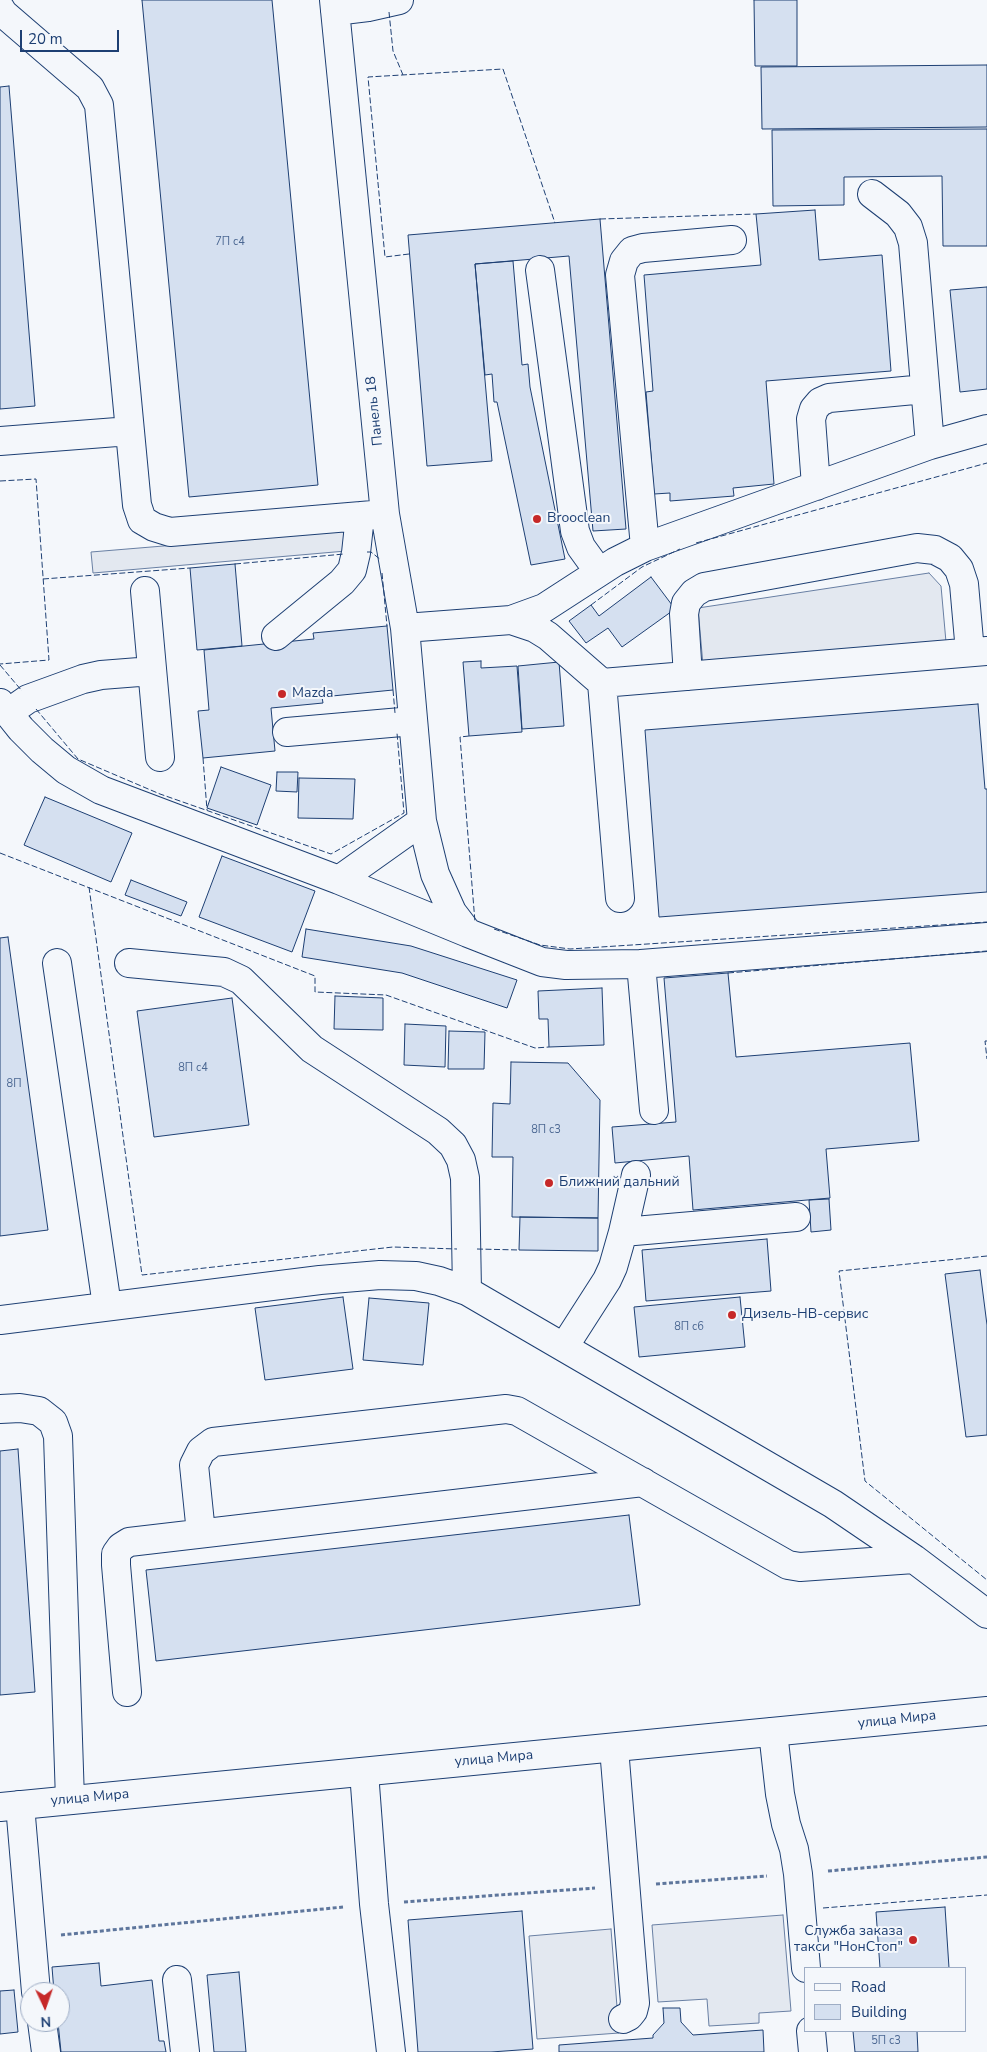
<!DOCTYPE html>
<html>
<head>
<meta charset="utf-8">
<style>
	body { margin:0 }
	#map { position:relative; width:987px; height:2052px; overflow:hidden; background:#f4f7fb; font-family:"Nunito Sans",sans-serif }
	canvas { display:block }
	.legend { position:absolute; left:804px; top:1967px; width:162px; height:65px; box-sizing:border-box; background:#f4f7fb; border:1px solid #9eadc5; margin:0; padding:6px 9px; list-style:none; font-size:15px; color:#1d3f73 }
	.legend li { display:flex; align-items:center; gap:10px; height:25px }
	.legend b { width:25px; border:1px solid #9eadc5 }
	.north { position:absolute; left:20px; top:1982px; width:50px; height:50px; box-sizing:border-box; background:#f4f7fb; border:1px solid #9eadc5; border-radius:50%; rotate:177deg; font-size:14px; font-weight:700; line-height:20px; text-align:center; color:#1d3f73 }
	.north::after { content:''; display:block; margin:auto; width:18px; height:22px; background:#c62828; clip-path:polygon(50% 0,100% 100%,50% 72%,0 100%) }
	.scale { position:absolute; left:20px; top:30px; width:99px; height:22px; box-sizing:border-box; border:2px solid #1d3f73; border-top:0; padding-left:6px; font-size:15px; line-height:18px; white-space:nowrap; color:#1d3f73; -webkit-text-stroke:4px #f4f7fb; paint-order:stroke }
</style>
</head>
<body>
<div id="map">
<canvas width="987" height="2052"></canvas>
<ul class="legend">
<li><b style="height:6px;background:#f4f7fb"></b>Road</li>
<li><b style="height:14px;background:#d5e0f0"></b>Building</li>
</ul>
<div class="north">N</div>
<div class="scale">20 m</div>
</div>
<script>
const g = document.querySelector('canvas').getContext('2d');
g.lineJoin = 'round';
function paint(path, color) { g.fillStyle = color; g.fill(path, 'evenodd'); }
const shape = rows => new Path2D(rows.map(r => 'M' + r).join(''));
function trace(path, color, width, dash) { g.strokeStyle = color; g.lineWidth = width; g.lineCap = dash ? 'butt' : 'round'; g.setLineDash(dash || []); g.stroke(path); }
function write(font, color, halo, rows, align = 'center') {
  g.font = font + ' "Nunito Sans",sans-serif'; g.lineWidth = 4; g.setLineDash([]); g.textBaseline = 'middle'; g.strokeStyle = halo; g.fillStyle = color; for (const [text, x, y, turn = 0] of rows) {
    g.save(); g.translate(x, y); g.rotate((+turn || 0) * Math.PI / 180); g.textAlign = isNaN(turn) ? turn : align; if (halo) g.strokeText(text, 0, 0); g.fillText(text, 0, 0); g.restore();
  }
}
const parking = shape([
	[344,531,346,551,93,573,91,552,344,531],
	[929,573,941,586,946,642,703,665,698,608,929,573],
	[783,1915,791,2011,759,2013,759,2023,709,2026,707,1999,658,2002,652,1925,783,1915],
	[611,1929,619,2033,537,2039,529,1936,611,1929]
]);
paint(parking, '#e3e8f0');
trace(parking, '#687fa3', 1);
const building = shape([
	[142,0,272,0,318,485,189,497,142,0],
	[754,0,797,0,797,66,755,66,754,0],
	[987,65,987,127,762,129,761,67,987,65],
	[9,86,35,406,0,409,0,87,9,86],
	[987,129,987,246,943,246,942,176,844,177,844,205,773,206,772,130,987,129],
	[815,210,819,260,882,255,891,371,766,381,774,484,733,488,734,496,670,501,670,493,654,494,646,392,653,391,644,275,761,265,756,214,815,210],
	[600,219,626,529,593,531,569,256,475,264,492,461,427,466,408,235,600,219],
	[513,261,522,365,528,364,530,387,565,559,531,565,497,402,494,402,492,374,485,375,475,264,513,261],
	[987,287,987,389,960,392,950,290,987,287],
	[235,564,242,646,197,650,190,568,235,564],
	[651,577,675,609,622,647,608,628,586,643,569,621,591,605,599,616,651,577],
	[387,626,393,690,322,697,323,703,271,708,275,751,203,758,198,711,209,710,204,650,314,639,313,633,387,626],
	[481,661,481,668,517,666,522,732,469,736,463,662,481,661],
	[559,662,564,726,522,729,518,666,559,662],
	[978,704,985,789,987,789,987,892,659,917,645,730,978,704],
	[221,767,271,785,257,825,207,808,221,767],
	[277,772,298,772,297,792,276,791,277,772],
	[299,778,355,779,353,819,298,818,299,778],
	[45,797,132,833,111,882,24,845,45,797],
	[222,856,315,891,292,952,199,917,222,856],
	[131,880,187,902,181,916,125,895,131,880],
	[306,929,411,946,517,980,507,1008,402,973,302,957,306,929],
	[8,937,48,1230,0,1236,0,938,8,937],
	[728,973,736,1057,910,1043,919,1141,826,1149,830,1198,693,1210,689,1156,615,1163,612,1127,676,1122,664,978,728,973],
	[602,988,604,1045,549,1047,548,1019,539,1019,538,991,602,988],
	[335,996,383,998,383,1030,334,1029,335,996],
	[232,998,249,1125,154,1137,137,1011,232,998],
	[405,1024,446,1026,445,1067,404,1065,405,1024],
	[449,1031,485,1032,484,1069,448,1069,449,1031],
	[511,1062,568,1063,600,1100,598,1218,512,1217,513,1157,492,1157,493,1103,510,1104,511,1062],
	[829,1199,831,1230,811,1232,809,1200,829,1199],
	[520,1217,598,1218,598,1251,519,1250,520,1217],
	[767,1239,771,1291,646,1301,642,1250,767,1239],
	[980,1270,987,1325,987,1435,966,1437,945,1274,980,1270],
	[343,1297,353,1369,265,1380,255,1308,343,1297],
	[740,1297,745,1347,639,1357,634,1307,740,1297],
	[369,1298,429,1303,423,1365,363,1360,369,1298],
	[18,1449,35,1692,0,1695,0,1451,18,1449],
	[629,1515,640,1605,156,1661,146,1570,629,1515],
	[945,1907,949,1968,880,1968,876,1912,945,1907],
	[522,1911,533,2049,491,2052,418,2052,408,1920,522,1911],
	[99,1963,101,1986,152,1980,159,2041,164,2041,166,2052,61,2052,58,2022,60,2022,60,1992,54,1992,52,1967,99,1963],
	[239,1972,246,2052,214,2052,207,1975,239,1972],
	[14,1990,18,2032,0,2034,0,1991,14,1990],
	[663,2008,680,2008,681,2022,693,2035,763,2030,764,2052,559,2052,559,2045,653,2038,653,2035,664,2023,663,2008],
	[853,2031,917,2031,918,2052,855,2052,853,2031]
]);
paint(building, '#d5e0f0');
trace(building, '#1d3f73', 1);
const minor = shape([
	[334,0,385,514,405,628,422,821,435,874,452,912,468,933,542,962,566,965,641,964,987,937],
	[0,8,3,13,90,88,99,105,137,505,142,520,154,527,170,532,385,514],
	[335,11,368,7,399,0],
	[872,194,898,214,908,227,913,243,930,445],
	[540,270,575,531,581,547,599,572],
	[0,441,130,431],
	[816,486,811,419,814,409,820,402,829,398,925,389],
	[645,547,620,275,624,261,632,251,643,248,732,240],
	[145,591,160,757],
	[511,620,535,628,548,636,602,683],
	[405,628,511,620,544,608,615,562,645,547,930,445,987,429],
	[276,636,342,582,352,570,356,553,360,516],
	[688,676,684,614,686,603,694,593,704,587,917,548,935,550,950,558,959,569,964,584,970,652],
	[0,703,21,729,42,750,66,770,101,790,339,880,422,821],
	[8,713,28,699,83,679,101,675,152,671],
	[287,732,413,721],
	[339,880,468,933],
	[620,898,602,683,987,651],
	[57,963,107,1306],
	[129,963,224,972,241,980,312,1049,438,1131,453,1145,461,1160,465,1178,467,1291],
	[641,964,654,1110],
	[623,1232,636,1175],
	[0,1320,320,1280,380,1275,416,1276,439,1281,467,1291,833,1504,914,1559,987,1614],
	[564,1347,607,1280,613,1267,623,1232,796,1217],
	[0,1409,20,1408,39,1411,53,1422,58,1436,70,1800],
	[201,1533,194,1465,201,1451,213,1442,506,1409,517,1411,788,1565,800,1567,914,1559],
	[127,1692,116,1565,116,1554,121,1547,129,1542,643,1482],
	[773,1732,780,1794,786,1824,794,1849,798,1874,806,1968],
	[614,1748,635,2003,633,2011,629,2016,623,2019],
	[364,1772,374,1904,391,2052],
	[20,1805,36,1992],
	[177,1980,185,2052],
	[42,2022,46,2052],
	[811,2031,813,2052]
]);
const major = shape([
	[0,1807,987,1711]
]);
trace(minor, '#1d3f73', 30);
trace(major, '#1d3f73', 30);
trace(shape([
	[828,1871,987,1857],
	[656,1884,767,1876],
	[404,1902,595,1888],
	[61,1935,343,1907]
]), '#5e769c', 3, [4, 2.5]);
trace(minor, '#f4f7fb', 28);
trace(major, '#f4f7fb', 28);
trace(shape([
	[389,12,393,51,403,75],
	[600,219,756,214],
	[409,254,385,257,368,77,503,69,555,223],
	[0,481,36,479,49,660,0,664],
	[696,543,987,463],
	[367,552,371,552,381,560],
	[235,564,344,554],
	[382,573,387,626],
	[43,579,190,568],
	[591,605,642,567,680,549],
	[0,665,22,691],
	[393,690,395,713],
	[36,709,78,759,160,794,331,854,404,813,397,733],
	[469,736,460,737,475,922],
	[203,758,207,810],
	[0,853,315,976,315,992,386,995,535,1048,549,1047],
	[89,887,142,1275,393,1247,457,1249],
	[494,929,540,945,570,949,987,922],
	[728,973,987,951],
	[987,1041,985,1041,987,1059],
	[477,1249,519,1250],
	[987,1256,839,1271,865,1481,987,1580],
	[823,1908,987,1895]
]), '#1d3f73', 1, [6, 2.5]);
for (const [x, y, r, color] of [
	[537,519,5,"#c62828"],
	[282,694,5,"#c62828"],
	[549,1183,5,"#c62828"],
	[732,1315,5,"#c62828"],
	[913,1940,5,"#c62828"]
]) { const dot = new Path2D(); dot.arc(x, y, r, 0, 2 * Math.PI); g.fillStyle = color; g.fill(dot); trace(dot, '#f4f7fb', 2); }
write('11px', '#4b6792', null, [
	["7П с4",230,242],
	["8П с4",193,1068],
	["8П",14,1084],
	["8П с3",546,1130],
	["8П с6",689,1327],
	["5П с3",886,2041]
]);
write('14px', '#1d3f73', '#f4f7fb', [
	["Панель 18",375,411,-96],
	["улица Мира",897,1720,-6],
	["улица Мира",494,1759,-5],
	["улица Мира",90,1798,-5]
]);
write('14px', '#1d3f73', '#f4f7fb', [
	["Brooсlean",547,519],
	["Mazda",292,694],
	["Ближний дальний",559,1183],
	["Дизель-НВ-сервис",742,1315],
	["Служба заказа",903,1932,"right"],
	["такси \"НонСтоп\"",903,1948,"right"]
], 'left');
</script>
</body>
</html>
